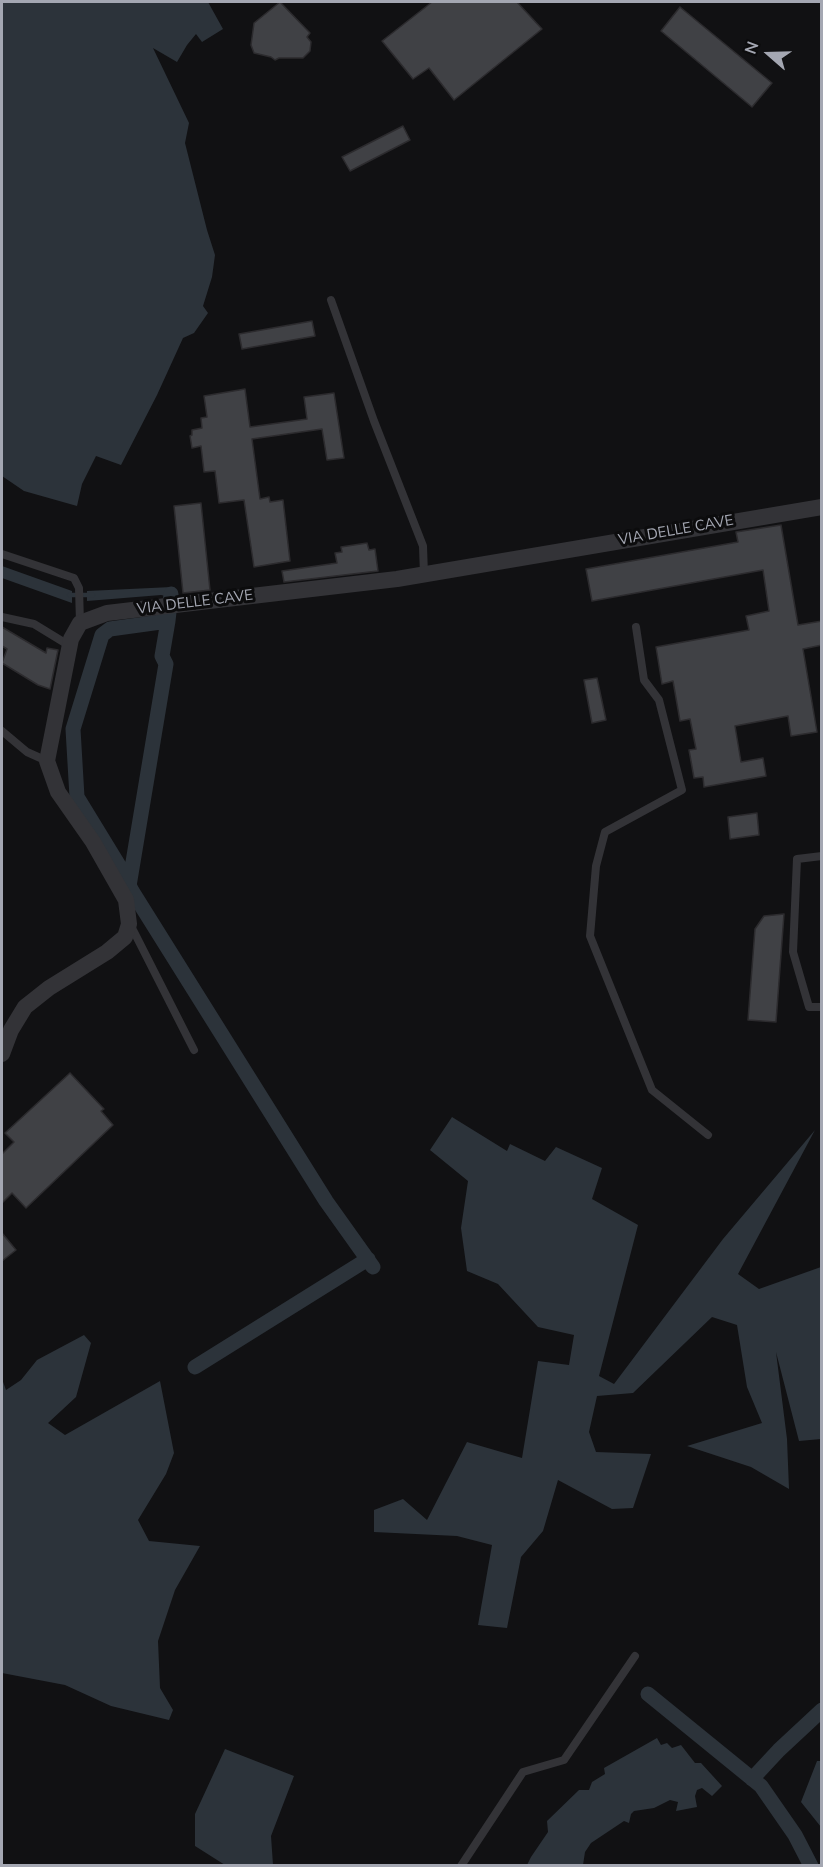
<!DOCTYPE html>
<html>
<head>
<meta charset="utf-8">
<style>
	body { margin:0 }
	#map { position:relative; width:823px; height:1867px; overflow:hidden; background:#111113; font-family:"Nunito Sans",sans-serif }
	canvas { display:block }
	.frame { position:absolute; inset:0; border:3px solid #a4a7b2; pointer-events:none }
	.north { position:absolute; left:739px; top:24px; width:60px; height:60px; -webkit-text-stroke:4px #0c0c0d; paint-order:stroke; rotate:290deg; font-size:16px; font-weight:700; line-height:24px; text-align:center; color:#a4a7b2 }
	.north::after { content:''; display:block; margin:auto; width:21px; height:27px; background:#a4a7b2; clip-path:polygon(50% 0,100% 100%,50% 72%,0 100%) }
</style>
</head>
<body>
<div id="map">
<canvas width="823" height="1867"></canvas>
<div class="frame"></div>
<div class="north">N</div>
</div>
<script>
const g = document.querySelector('canvas').getContext('2d');
g.lineJoin = 'round';
function paint(path, color) { g.fillStyle = color; g.fill(path, 'evenodd'); }
const shape = rows => new Path2D(rows.map(r => 'M' + r).join(''));
function trace(path, color, width, dash) { g.strokeStyle = color; g.lineWidth = width; g.lineCap = dash ? 'butt' : 'round'; g.setLineDash(dash || []); g.stroke(path); }
function write(font, color, halo, rows, align = 'center') {
  g.font = font + ' "Nunito Sans",sans-serif'; g.lineWidth = 6; g.setLineDash([]); g.textBaseline = 'middle'; g.strokeStyle = halo; g.fillStyle = color; for (const [text, x, y, turn = 0] of rows) {
    g.save(); g.translate(x, y); g.rotate((+turn || 0) * Math.PI / 180); g.textAlign = isNaN(turn) ? turn : align; if (halo) g.strokeText(text, 0, 0); g.fillText(text, 0, 0); g.restore();
  }
}
paint(shape([
	[2,2,208,2,223,29,202,42,196,34,187,45,177,62,153,48,189,123,185,143,207,230,215,255,212,277,203,306,208,313,194,333,183,338,157,395,121,465,96,456,82,484,77,506,24,491,2,476],
	[2,566,72,591,72,603,2,578],
	[172,587,175,589,175,596,171,597,161,595,87,601,87,591],
	[452,1117,507,1151,510,1144,545,1161,556,1147,602,1168,592,1199,638,1225,599,1376,614,1384,723,1239,815,1130,738,1274,759,1289,821,1267,821,1439,799,1441,776,1352,787,1439,789,1489,751,1467,687,1446,762,1423,747,1387,737,1325,712,1317,633,1393,597,1396,589,1432,596,1452,651,1454,633,1508,612,1509,558,1480,543,1531,521,1557,507,1628,478,1625,492,1545,457,1536,374,1532,374,1510,403,1499,427,1520,467,1442,522,1458,538,1361,569,1365,574,1335,538,1327,498,1284,467,1271,461,1228,468,1181,430,1150],
	[84,1335,91,1343,76,1397,48,1423,65,1435,160,1381,174,1453,166,1474,138,1520,149,1541,200,1546,175,1590,158,1641,160,1688,173,1710,169,1720,111,1706,65,1685,2,1673,2,1379,6,1390,21,1380,37,1360],
	[657,1738,661,1745,667,1743,672,1748,681,1745,695,1763,701,1763,722,1786,712,1796,702,1788,697,1790,695,1796,697,1807,676,1811,678,1802,670,1800,654,1808,634,1811,631,1814,629,1823,624,1821,591,1843,585,1852,583,1865,527,1865,531,1857,548,1832,547,1821,579,1790,589,1790,592,1782,605,1774,604,1768],
	[225,1749,294,1776,271,1836,273,1865,225,1865,195,1846,195,1814],
	[817,1761,821,1761,821,1827,801,1802]
]), '#2c333a');
trace(shape([
	[69,595,93,595]
]), '#2c333a', 4.5);
trace(shape([
	[171,594,168,621,110,629,102,635,73,729,77,797,121,869,132,891,326,1201,373,1267],
	[129,886,166,664,162,656,168,621],
	[195,1367,368,1259],
	[648,1694,761,1786,795,1835,811,1866],
	[752,1779,779,1750,822,1710]
]), '#2c333a', 15);
const building = shape([
	[280,2,310,33,307,37,311,42,310,51,303,58,279,58,275,60,271,57,254,53,251,45,254,23,280,2],
	[432,2,517,2,542,29,454,100,429,68,413,79,382,41,432,2],
	[680,7,772,83,752,107,661,31,680,7],
	[403,126,410,140,350,171,342,157,403,126],
	[312,321,315,336,242,349,239,334,312,321],
	[245,389,250,427,307,419,304,397,334,393,344,458,327,460,322,429,252,439,260,499,269,497,270,502,283,500,290,561,254,567,244,500,219,503,215,471,204,472,201,446,192,448,190,436,192,435,192,430,202,428,201,418,207,417,204,396,245,389],
	[201,503,210,590,183,593,174,506,201,503],
	[781,525,798,625,822,621,822,645,803,649,817,732,791,736,788,716,735,726,741,762,763,758,766,776,704,787,703,777,694,778,689,750,696,749,690,719,680,721,673,681,662,684,656,647,749,630,746,616,769,611,763,570,592,601,586,569,738,542,736,532,781,525],
	[367,543,369,550,375,549,378,571,284,582,282,571,337,563,335,553,342,552,341,547,367,543],
	[2,627,46,653,47,648,58,650,50,689,38,685,2,663,7,649,2,646,2,627],
	[597,678,606,720,592,723,584,680,597,678],
	[757,813,759,835,730,839,728,817,757,813],
	[784,914,776,1022,748,1020,755,929,764,916,784,914],
	[70,1073,104,1109,101,1111,113,1125,26,1208,12,1193,2,1203,2,1154,14,1142,5,1133,70,1073],
	[2,1233,16,1250,2,1261,2,1233]
]);
paint(building, '#404145');
trace(building, '#2c2b2e', 1.5);
trace(shape([
	[331,300,374,421,423,546,424,575],
	[2,554,74,578,79,588,80,623],
	[2,617,34,624,70,646],
	[636,627,644,680,659,700,682,790,605,832,596,866,590,936,652,1090,708,1135],
	[2,731,27,752,47,761],
	[822,856,797,859,793,952,809,1007,822,1007],
	[130,924,194,1050],
	[461,1866,523,1772,564,1760,635,1656]
]), '#333337', 8);
trace(shape([
	[2,1054,11,1030,25,1007,49,988,107,952,125,937,129,924,126,900,93,842,58,792,47,761,71,639,80,623,107,613,397,579,822,507]
]), '#333337', 16);
write('15px', '#a4a7b2', '#0c0c0d', [
	["VIA DELLE CAVE",676,531,-10],
	["VIA DELLE CAVE",195,603,-7]
]);
</script>
</body>
</html>
